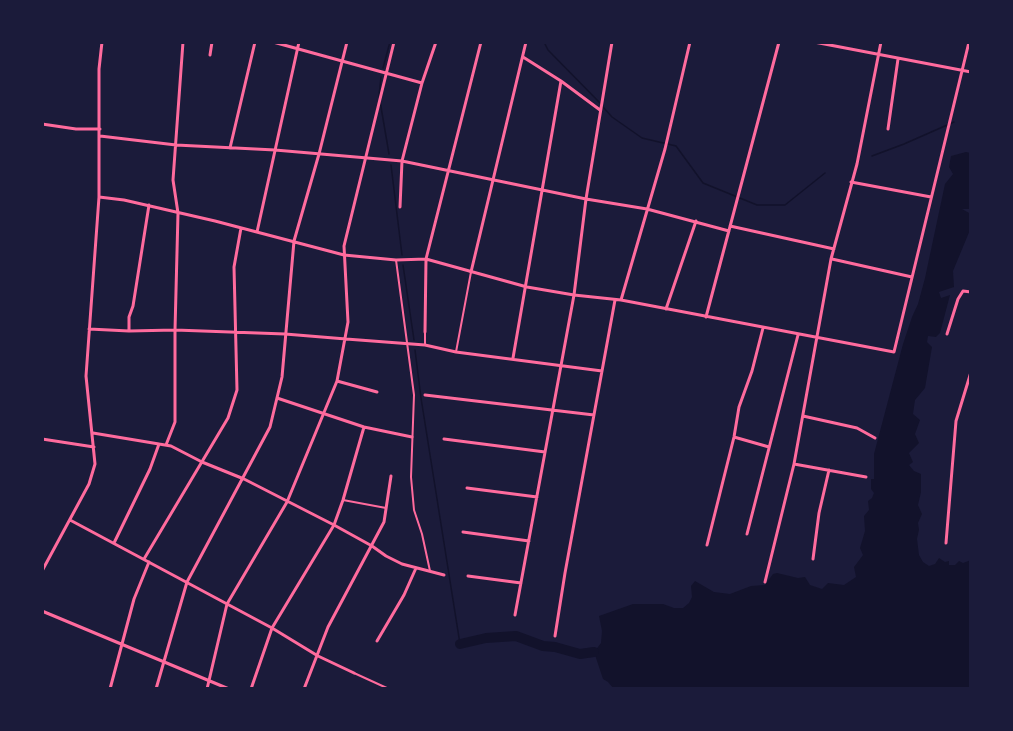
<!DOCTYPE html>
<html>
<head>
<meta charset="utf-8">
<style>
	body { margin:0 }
	#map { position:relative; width:1013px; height:731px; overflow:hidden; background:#1b1b3a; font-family:Mulish,sans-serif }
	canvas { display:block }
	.frame { position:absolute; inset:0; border:44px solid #1b1b3a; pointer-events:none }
</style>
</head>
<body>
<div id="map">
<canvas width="1013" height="731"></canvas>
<div class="frame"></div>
</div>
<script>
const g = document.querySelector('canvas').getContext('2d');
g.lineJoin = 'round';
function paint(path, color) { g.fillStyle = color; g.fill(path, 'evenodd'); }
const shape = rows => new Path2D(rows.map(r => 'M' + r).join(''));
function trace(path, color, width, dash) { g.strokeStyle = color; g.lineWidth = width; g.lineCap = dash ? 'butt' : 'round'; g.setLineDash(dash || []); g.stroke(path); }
paint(shape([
	[966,152,971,153,971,209,962,209,971,214,970,230,953,271,954,287,939,292,941,298,950,295,940,333,936,337,928,336,927,342,932,347,925,388,915,400,913,414,920,420,915,434,919,443,909,453,913,462,909,465,914,471,921,474,921,492,918,505,922,514,918,523,919,530,917,539,919,555,923,562,929,566,935,564,939,558,945,562,949,561,949,565,955,565,959,561,963,563,971,560,971,689,614,689,608,682,603,679,594,652,601,643,602,631,599,616,633,604,663,604,674,608,683,608,689,603,692,597,691,586,695,581,714,592,730,594,751,586,765,585,773,574,777,573,798,578,805,577,810,585,822,589,828,583,844,585,856,577,854,567,863,555,860,548,865,531,864,516,869,510,868,501,872,498,874,493,871,489,871,479,874,479,874,454,903,344,912,317,918,304,925,278,945,184,953,174,949,167,951,156]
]), '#12122b');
trace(shape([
	[544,42,548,50,600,103],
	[383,68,390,42],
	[379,96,381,77],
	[380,101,389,154],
	[603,107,612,117,642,138,676,146,703,183,757,205,785,205,825,173],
	[872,156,904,144,954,122],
	[391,165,402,255],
	[403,265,414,340],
	[415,350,421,398,460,644]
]), '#12122b', 1.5);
trace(shape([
	[460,644,486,638,516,636,543,646,555,647,580,654,594,652]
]), '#12122b', 10);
trace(shape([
	[396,260,414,395,411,477,414,510,422,534,430,571],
	[425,345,425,333],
	[456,352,471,272],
	[343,500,386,508],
	[354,673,389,689]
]), '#ff6b9d', 2);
trace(shape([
	[273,42,422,83],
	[814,42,971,72],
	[210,55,212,42],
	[561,81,600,110],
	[42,124,76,129,100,129],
	[888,129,898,59],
	[100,136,176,145,275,150,402,161,586,199,647,209,729,231],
	[230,148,255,42],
	[851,182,931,197],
	[99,197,124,200,215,221,344,255,396,260,426,259,527,287,574,295,621,300,894,352,969,42],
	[400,207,402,161,422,83,436,42],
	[730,226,834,249],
	[257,232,299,42],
	[832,259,912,277],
	[471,272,526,42],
	[621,300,665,149,690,42],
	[666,309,696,221],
	[706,317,779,42],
	[89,329,129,331,175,330,285,334,346,339,425,345,456,352,602,371],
	[129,331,129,317,133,306,149,205],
	[425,332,426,259,481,42],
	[947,334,958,299,963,291,971,292],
	[513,358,561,81,523,57],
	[337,381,377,392],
	[425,395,594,415],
	[277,398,364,427,412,437],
	[803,416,857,428,875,438],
	[93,433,171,446,202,462,244,479,334,525,372,546,386,556,402,564,444,575],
	[734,437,769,447],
	[42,439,94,447],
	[444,439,545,452],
	[166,445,175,422,175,330,178,213,173,180,183,42],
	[794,464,866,477],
	[467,488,537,497],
	[70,520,272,628,318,656,354,673],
	[463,532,529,541],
	[747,534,798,335],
	[114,543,150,469,159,444],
	[946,543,956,421,971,372],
	[707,545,734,437,739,407,752,371,763,328],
	[144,559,228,418,237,390,234,267,241,228],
	[813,559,819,513,829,470],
	[42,571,89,484,95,464,86,376,99,197,99,69,102,42],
	[468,576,521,583],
	[765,582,794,464,831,259,857,164,881,42],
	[42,611,229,689],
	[515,615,574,295,586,199,612,42],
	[555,636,565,573,615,300],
	[377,641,404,595,416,568],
	[110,689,134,599,149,562],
	[156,689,187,582,270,427,282,377,294,241,319,154,347,42],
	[207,689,227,604,287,502,337,381,348,322,344,246,394,42],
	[251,689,272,628,334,525,343,500,364,427],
	[304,689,328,627,384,522,391,476]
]), '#ff6b9d', 3);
</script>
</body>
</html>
